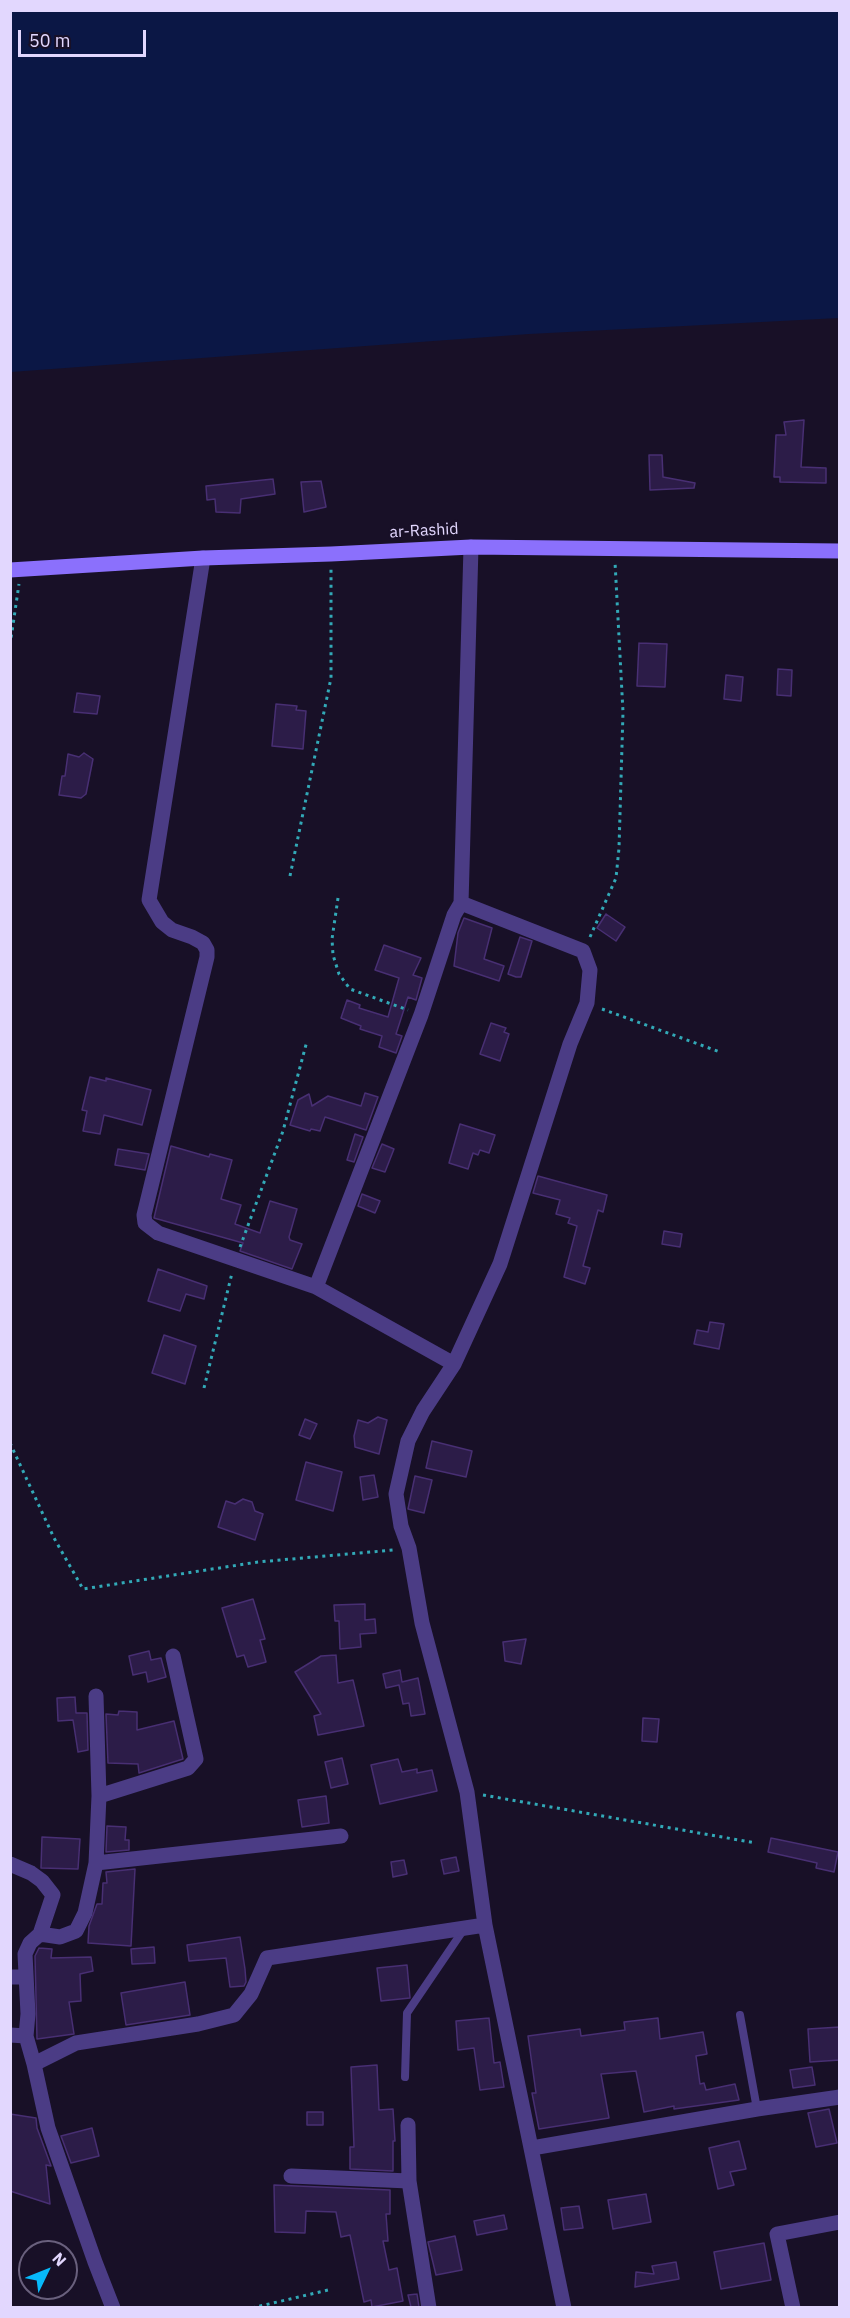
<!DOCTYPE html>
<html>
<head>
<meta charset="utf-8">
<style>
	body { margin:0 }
	#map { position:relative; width:850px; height:2318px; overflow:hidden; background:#181027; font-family:"IBM Plex Sans",sans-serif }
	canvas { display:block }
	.frame { position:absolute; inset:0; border:12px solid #e2d7fe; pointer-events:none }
	.north { position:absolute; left:18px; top:2240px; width:60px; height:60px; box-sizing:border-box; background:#181027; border:2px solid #69607d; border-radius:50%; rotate:47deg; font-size:16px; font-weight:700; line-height:24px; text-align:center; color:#e2d7fe }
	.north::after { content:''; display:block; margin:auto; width:21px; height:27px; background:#07b9fa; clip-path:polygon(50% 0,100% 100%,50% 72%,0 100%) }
	.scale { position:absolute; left:18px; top:30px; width:128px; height:27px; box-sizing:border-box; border:3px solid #e2d7fe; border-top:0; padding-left:8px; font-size:18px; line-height:21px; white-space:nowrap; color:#e2d7fe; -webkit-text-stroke:4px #181027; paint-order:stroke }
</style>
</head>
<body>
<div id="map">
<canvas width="850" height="2318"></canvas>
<div class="frame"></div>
<div class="north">N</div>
<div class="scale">50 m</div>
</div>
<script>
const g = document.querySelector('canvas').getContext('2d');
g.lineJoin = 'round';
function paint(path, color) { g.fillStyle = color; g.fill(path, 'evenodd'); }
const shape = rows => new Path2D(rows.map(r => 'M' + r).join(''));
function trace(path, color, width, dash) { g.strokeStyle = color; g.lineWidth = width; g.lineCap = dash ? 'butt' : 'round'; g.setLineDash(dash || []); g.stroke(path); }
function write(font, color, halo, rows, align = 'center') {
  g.font = font + ' "IBM Plex Sans",sans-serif'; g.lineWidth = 4.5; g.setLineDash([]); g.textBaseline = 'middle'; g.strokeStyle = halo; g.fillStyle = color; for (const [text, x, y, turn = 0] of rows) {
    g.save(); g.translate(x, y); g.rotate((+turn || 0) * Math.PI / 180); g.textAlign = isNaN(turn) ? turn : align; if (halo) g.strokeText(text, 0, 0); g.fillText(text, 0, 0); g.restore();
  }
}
paint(shape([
	[11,10,839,11,839,318,529,334,11,372]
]), '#0b1745');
const building = shape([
	[804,420,801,467,826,468,826,483,780,482,780,477,774,477,776,435,786,435,784,422,804,420],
	[649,455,662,455,663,477,695,483,694,488,650,490,649,455],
	[273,479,275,494,241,499,240,513,216,512,215,499,207,500,206,486,273,479],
	[321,481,326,507,304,512,301,482,321,481],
	[639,643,667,644,665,687,637,686,639,643],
	[778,669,792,670,791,696,777,695,778,669],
	[726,675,743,677,741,701,724,699,726,675],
	[77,693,100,696,97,714,74,712,77,693],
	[276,704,297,706,296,710,306,711,303,749,272,746,276,704],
	[84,753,93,759,86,794,81,798,59,795,62,776,65,776,68,754,79,757,84,753],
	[606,914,625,927,616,941,597,928,606,914],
	[464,918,492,928,484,959,504,966,499,981,454,966,458,933,464,918],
	[520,937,532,941,521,977,516,977,508,974,520,937],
	[384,945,421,958,413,975,422,978,416,1000,408,997,396,1034,402,1036,396,1053,379,1047,382,1036,360,1029,361,1026,341,1018,347,1000,360,1005,359,1008,388,1017,399,978,375,970,384,945],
	[491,1023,506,1028,504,1032,509,1034,500,1061,480,1054,491,1023],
	[90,1077,106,1081,106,1078,151,1090,142,1125,104,1115,100,1134,83,1131,87,1111,82,1110,90,1077],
	[365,1093,378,1097,366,1130,325,1117,320,1131,311,1129,310,1131,290,1125,298,1100,309,1094,312,1106,328,1096,361,1106,365,1093],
	[460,1124,495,1135,489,1153,480,1150,478,1155,473,1153,468,1169,449,1163,460,1124],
	[355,1134,363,1137,354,1162,347,1160,355,1134],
	[382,1144,394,1149,385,1172,372,1168,382,1144],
	[171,1146,209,1157,210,1154,232,1160,221,1199,241,1205,235,1224,260,1233,270,1201,297,1209,289,1237,290,1240,302,1244,292,1269,240,1251,243,1243,154,1218,171,1146],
	[118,1149,149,1154,145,1170,115,1165,118,1149],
	[538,1176,607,1195,603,1212,598,1210,583,1266,590,1268,585,1284,564,1277,577,1226,568,1223,570,1218,556,1214,560,1200,533,1193,538,1176],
	[362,1194,380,1201,375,1213,358,1206,362,1194],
	[664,1231,682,1234,680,1247,662,1244,664,1231],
	[158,1269,207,1286,204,1299,186,1294,180,1311,148,1301,158,1269],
	[710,1322,724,1324,719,1349,694,1344,697,1330,708,1332,710,1322],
	[164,1335,196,1346,185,1384,152,1373,164,1335],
	[378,1417,387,1420,379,1454,355,1447,354,1436,358,1420,368,1423,378,1417],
	[305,1419,317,1424,310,1439,299,1435,305,1419],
	[432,1441,472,1451,466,1477,426,1468,432,1441],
	[306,1462,342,1472,333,1511,296,1500,306,1462],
	[374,1475,378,1497,363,1500,360,1477,374,1475],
	[415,1476,432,1480,424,1513,408,1509,415,1476],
	[243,1499,252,1502,255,1511,263,1514,255,1540,218,1527,226,1501,235,1504,243,1499],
	[253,1599,265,1639,260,1640,266,1662,248,1667,244,1655,237,1657,222,1608,253,1599],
	[365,1604,365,1620,375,1619,376,1633,360,1634,361,1647,340,1649,339,1621,335,1621,334,1605,365,1604],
	[526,1639,521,1664,505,1661,503,1642,526,1639],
	[149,1651,151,1660,161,1658,166,1677,148,1682,146,1672,133,1675,129,1656,149,1651],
	[336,1655,338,1683,353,1680,364,1726,318,1735,314,1716,321,1714,295,1672,321,1656,336,1655],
	[400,1670,402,1682,418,1678,425,1714,411,1716,409,1703,403,1704,399,1685,386,1688,383,1674,400,1670],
	[75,1697,76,1713,87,1713,88,1750,78,1752,73,1720,58,1721,57,1698,75,1697],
	[119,1711,137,1712,137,1730,174,1721,183,1759,139,1773,138,1764,108,1763,106,1714,118,1715,119,1711],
	[643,1718,659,1719,657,1742,642,1741,643,1718],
	[342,1758,348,1784,331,1788,325,1762,342,1758],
	[398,1759,402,1772,417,1769,417,1773,432,1770,437,1791,380,1804,371,1765,398,1759],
	[326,1796,329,1823,302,1827,298,1800,326,1796],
	[107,1826,126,1827,125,1840,129,1840,129,1850,106,1852,107,1826],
	[42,1837,80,1839,78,1869,41,1868,42,1837],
	[771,1838,838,1852,834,1872,816,1868,817,1863,768,1852,771,1838],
	[456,1857,459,1871,444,1874,441,1860,456,1857],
	[404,1860,407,1874,393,1877,391,1862,404,1860],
	[135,1869,131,1946,88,1943,89,1926,97,1904,102,1904,103,1883,107,1883,106,1872,135,1869],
	[240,1937,245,1969,246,1982,244,1986,230,1987,226,1958,189,1961,187,1945,240,1937],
	[154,1947,155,1963,132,1964,131,1949,154,1947],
	[39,1948,52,1949,51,1958,91,1957,93,1971,80,1974,81,2001,69,2002,74,2034,37,2039,35,1956,39,1948],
	[407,1965,410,1998,381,2001,377,1968,407,1965],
	[185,1982,190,2015,126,2025,121,1993,185,1982],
	[489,2018,494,2063,500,2062,504,2087,480,2090,474,2048,458,2050,456,2021,489,2018],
	[658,2018,660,2039,703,2032,707,2054,696,2056,700,2084,704,2083,706,2090,735,2084,739,2100,674,2109,674,2106,644,2112,636,2071,601,2074,609,2118,539,2129,532,2093,536,2093,528,2036,580,2029,581,2036,625,2030,624,2022,658,2018],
	[840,2027,840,2060,810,2062,808,2029,840,2027],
	[377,2065,379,2110,393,2109,395,2141,393,2141,393,2171,350,2169,350,2147,354,2147,351,2067,377,2065],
	[812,2067,815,2085,793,2088,790,2070,812,2067],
	[829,2109,837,2143,816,2147,808,2113,829,2109],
	[307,2112,323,2112,323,2125,307,2125,307,2112],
	[10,2114,36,2118,37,2128,51,2166,46,2165,50,2204,10,2191,10,2114],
	[92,2128,99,2156,71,2163,61,2136,92,2128],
	[739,2141,746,2169,730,2172,734,2185,718,2189,709,2148,739,2141],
	[274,2185,390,2190,390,2214,386,2214,388,2241,383,2241,389,2270,397,2268,403,2301,372,2307,371,2300,364,2302,350,2235,341,2237,336,2212,306,2211,305,2233,275,2232,274,2185],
	[646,2194,651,2222,613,2229,608,2200,646,2194],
	[579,2206,583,2228,564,2230,561,2208,579,2206],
	[504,2215,507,2229,477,2235,474,2221,504,2215],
	[455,2236,462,2270,436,2275,428,2242,455,2236],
	[764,2243,771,2280,721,2289,714,2252,764,2243],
	[676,2262,679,2279,635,2287,636,2272,654,2274,652,2266,676,2262],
	[417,2294,419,2307,411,2307,408,2295,417,2294]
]);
paint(building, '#2c1c48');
trace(building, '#482f73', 1.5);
trace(shape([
	[839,481,840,481],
	[10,645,19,584],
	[290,876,331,678,331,568],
	[338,898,332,939,333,955,339,974,350,989,408,1010],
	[590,937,616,878,619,848,623,712,615,562],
	[602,1009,720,1052],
	[240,1247,283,1131,307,1041],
	[204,1388,232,1273],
	[10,1443,54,1538,83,1589,258,1562,393,1550],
	[483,1795,756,1843],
	[252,2308,328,2290]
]), '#32a9b7', 3, [3, 4.5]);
trace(shape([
	[740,2015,757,2109],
	[405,2077,407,2013,464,1929]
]), '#4b3c85', 8);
trace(shape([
	[203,558,149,900,162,922,172,930,192,937,203,943,207,950,207,957,144,1215,145,1223,158,1233,316,1287,454,1364],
	[461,903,583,951,590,970,587,1003,570,1044,500,1264,454,1364,423,1411,408,1441,396,1494,401,1526,409,1548,422,1623,467,1792,485,1925,564,2308],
	[316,1287,421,1015,454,915,461,903,471,547],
	[99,1796,188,1768,196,1759,173,1656],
	[96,1863,99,1796,96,1696],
	[10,1864,31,1873,42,1881,53,1895,40,1934],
	[10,1977,26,1977],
	[10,2035,26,2036],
	[34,2064,26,2036,28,2014,25,1954,30,1943,40,1934,60,1937,76,1931,85,1913,96,1863,341,1836],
	[408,2125,409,2181,429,2308],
	[532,2148,757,2109,840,2097],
	[291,2176,409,2181],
	[113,2308,95,2262,48,2128,34,2064,76,2043,198,2024,234,2015,251,1994,267,1958,485,1925],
	[793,2308,777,2234,840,2222]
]), '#4b3c85', 15);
trace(shape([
	[10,570,203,558,331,554,471,547,840,551]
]), '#8b70fc', 15);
write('16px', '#e2d7fe', '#181027', [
	["ar-Rashid",424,531,-3]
]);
</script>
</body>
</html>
